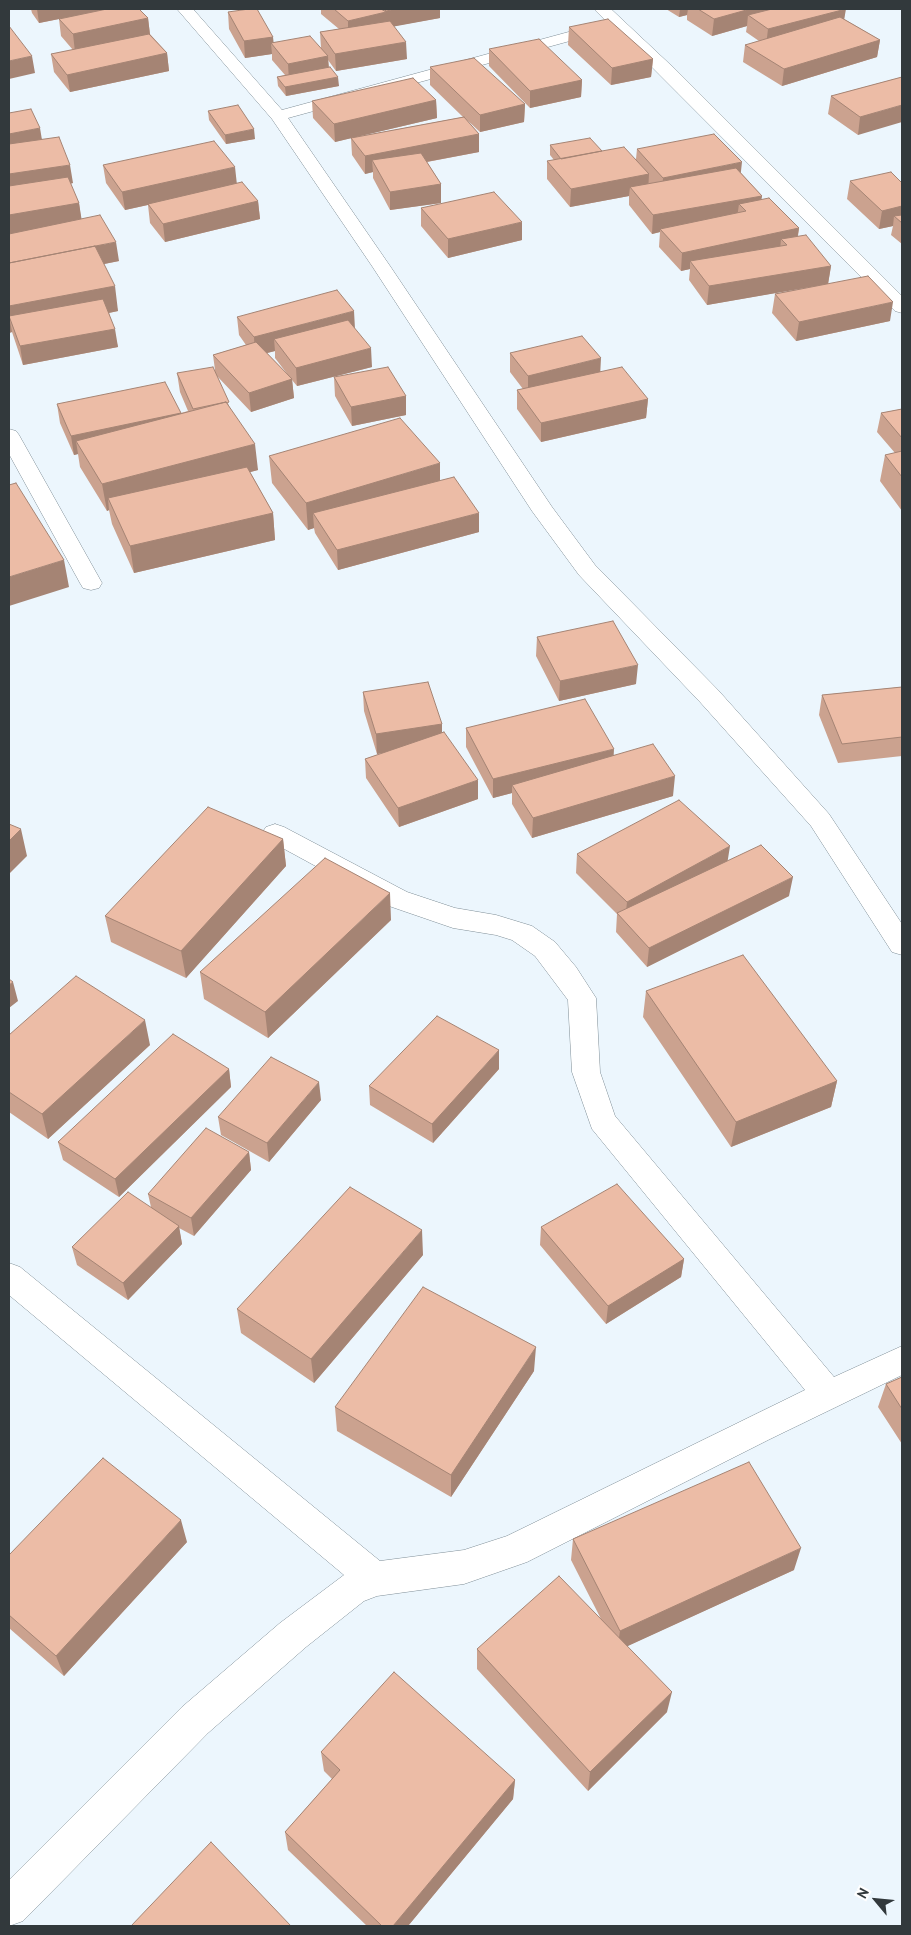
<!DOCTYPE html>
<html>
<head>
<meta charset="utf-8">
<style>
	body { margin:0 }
	#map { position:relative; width:911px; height:1935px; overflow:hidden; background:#ecf6fd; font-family:"PT Sans",sans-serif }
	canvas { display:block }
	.frame { position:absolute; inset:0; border:10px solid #32393c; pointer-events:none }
	.north { position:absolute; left:851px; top:1875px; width:50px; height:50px; -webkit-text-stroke:4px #fff; paint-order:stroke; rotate:298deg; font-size:14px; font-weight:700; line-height:20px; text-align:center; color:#32393c }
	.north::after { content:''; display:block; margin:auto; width:18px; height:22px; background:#32393c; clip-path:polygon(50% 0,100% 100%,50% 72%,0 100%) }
</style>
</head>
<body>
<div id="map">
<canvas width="911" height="1935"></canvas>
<div class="frame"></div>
<div class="north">N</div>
</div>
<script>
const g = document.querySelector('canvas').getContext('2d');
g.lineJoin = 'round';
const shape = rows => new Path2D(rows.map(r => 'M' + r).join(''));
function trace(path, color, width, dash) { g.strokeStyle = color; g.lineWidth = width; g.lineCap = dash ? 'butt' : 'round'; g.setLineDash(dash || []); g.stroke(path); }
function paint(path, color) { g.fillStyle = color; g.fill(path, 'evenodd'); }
const street = shape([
	[177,9,193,9,282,110,598,24,610,24,612,27,610,30,288,118,390,266,552,507,595,565,718,690,829,814,902,924,902,955,892,952,811,826,700,702,579,575,532,511,372,266,272,119,177,9],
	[9,429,16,431,19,435,102,583,99,588,91,590,83,588,80,583,9,454,9,429],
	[275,824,284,827,407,892,455,908,496,915,532,926,555,942,576,967,596,998,600,1072,615,1116,834,1377,902,1346,902,1375,768,1440,527,1562,464,1584,377,1596,364,1601,306,1647,208,1733,23,1921,9,1926,9,1880,182,1707,280,1623,344,1575,9,1295,9,1263,20,1267,380,1561,464,1550,507,1536,805,1390,592,1129,572,1072,568,1000,535,956,512,940,496,935,453,928,389,906,266,839,262,833,266,827,275,824]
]);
const secondary = shape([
	[594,9,611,9,676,70,902,296,902,313,895,311,594,9]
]);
trace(street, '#7f8e97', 1);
trace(secondary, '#7f8e97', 1);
paint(street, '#fff');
paint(secondary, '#fff');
paint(shape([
	[31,9,139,9,148,18,150,34,167,53,169,71,70,92,54,72,51,54,73,50,61,36,59,19,39,23,32,13],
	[321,9,440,9,440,18,394,26,407,59,336,71,328,60,329,67,339,86,286,96,278,86,277,77,285,75,272,60,272,54,245,58,229,29,228,12,273,37,273,42,321,48,320,32,339,29,321,14],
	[666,9,845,9,844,19,880,40,877,57,782,86,743,62,745,45,759,41,746,32,747,26,712,36,687,20,687,15,679,17],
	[569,27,653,59,651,77,611,85,568,45],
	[489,49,582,80,581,97,530,108,489,66],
	[430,67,525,104,524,122,480,132,467,120,479,134,479,152,427,162,441,184,441,203,390,210,373,178,373,172,365,174,352,155,351,138,335,142,313,118,312,101,436,100,437,118,356,137,463,117,430,85],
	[902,77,858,135,828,114,831,96],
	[208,111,255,139,226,144,209,120],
	[9,113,42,139,73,183,70,184,79,203,81,219,119,261,104,264,118,311,109,313,118,347,23,365,12,332,9,333],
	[550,145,602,151,636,159,637,149,741,173,762,196,761,199,799,228,798,236,831,266,828,284,890,321,796,341,772,313,775,294,815,286,707,305,689,280,690,269,681,271,659,247,660,232,652,234,629,205,629,196,570,207,547,179,547,161,554,160,550,155],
	[103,165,237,183,258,201,260,219,165,242,150,223,148,205,125,210,106,183],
	[850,181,902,183,902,244,891,235,893,226,879,229,847,199],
	[421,208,522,240,448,258,421,226],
	[237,317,355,329,372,367,297,386,292,380,294,398,251,412,217,376,229,406,258,470,250,472,273,513,275,540,134,573,112,524,109,510,107,511,80,467,78,454,74,455,60,423,57,404,181,413,188,411,180,392,177,373,215,370,213,355,246,345,239,335],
	[275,351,275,358,288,375,267,353],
	[510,353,600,371,648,399,646,418,541,442,517,409,517,390,523,389,510,372],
	[334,377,406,396,406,415,352,426,335,396],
	[902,409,902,511,880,481,885,455,895,453,877,432,881,413],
	[269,456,440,481,479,532,338,570,315,533,314,528,308,530,272,483],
	[537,637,636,684,559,701,536,656],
	[902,687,902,756,838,763,819,715,822,695],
	[363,692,442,724,442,732,478,799,399,827,366,778,365,759,383,753,377,754,364,711],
	[466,728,614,755,673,796,532,838,512,804,512,793,493,798,466,747],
	[283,839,286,866,186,978,111,942,105,916],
	[577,854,728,861,789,896,647,967,616,932,617,914,576,873],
	[391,920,268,1038,204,999,200,972],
	[646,991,837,1081,831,1107,731,1147,643,1017],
	[9,1035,150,1045,48,1139,9,1112],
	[229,1069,231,1087,119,1197,63,1160,58,1142],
	[499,1069,433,1143,370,1105,369,1086],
	[321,1100,269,1162,221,1135,218,1117],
	[249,1152,251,1170,194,1236,179,1228,182,1244,128,1300,77,1265,72,1247,151,1207,148,1194],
	[541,1227,684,1259,681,1277,606,1324,540,1245],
	[423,1255,314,1383,241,1333,237,1309],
	[534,1371,451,1497,337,1431,335,1407],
	[902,1377,902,1444,878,1407,886,1384],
	[573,1539,794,1570,627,1646,667,1712,588,1791,477,1669,477,1649,601,1619,571,1560],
	[187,1542,64,1676,9,1628,9,1555],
	[321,1752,515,1780,513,1799,408,1926,367,1926,288,1850,285,1832,332,1779,324,1771]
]), '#cba28f');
paint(shape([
	[37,9,109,9,39,23],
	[397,9,440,9,440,18,386,28,386,11],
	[680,9,688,9,687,15,679,17],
	[750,9,808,9,748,15,747,26,712,36,714,19],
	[846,9,843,26,766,46,768,29],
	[386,12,386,29,348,38,348,21],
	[148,18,150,35,75,52,73,34],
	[273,37,274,46,271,43,272,54,245,58,244,41],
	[880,40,877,57,782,86,784,69],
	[406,42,407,59,336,71,335,54],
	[167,53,169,71,70,92,67,75],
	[32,56,35,73,9,79,9,61],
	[328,56,329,73,289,81,288,64],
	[653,59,651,77,611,85,612,68],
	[338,77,339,86,286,96,285,87],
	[582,80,581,97,530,108,530,91],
	[436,100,437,118,335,142,334,124],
	[525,104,524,122,480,132,480,115],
	[902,105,902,122,858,135,860,117],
	[40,128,43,146,9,152,9,134],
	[254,129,255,139,226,144,225,135],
	[479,134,479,152,378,171,372,160,373,172,365,174,365,156],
	[742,162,740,180,662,196,663,178],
	[70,165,73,183,9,193,9,174],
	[235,167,237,185,125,210,122,192],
	[649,174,648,192,630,187,629,196,570,207,571,189],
	[441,184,441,203,390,210,390,192],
	[762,196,759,214,746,211,739,204,737,218,660,229,660,232,652,234,653,215],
	[258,201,260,219,165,242,163,224],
	[79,203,82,222,9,234,9,215],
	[902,206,902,223,894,216,893,226,879,229,882,211],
	[522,222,522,240,448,258,448,239],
	[799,228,796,246,787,245,781,239,780,250,690,261,690,269,681,271,682,253],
	[116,242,119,261,9,283,9,264],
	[831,266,828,284,707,305,709,286],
	[115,286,118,311,15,332,9,316,12,332,9,333,9,306],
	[893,302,890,321,796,341,799,322],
	[354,311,355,329,274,339,275,351,255,356,254,337],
	[115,329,118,347,23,365,20,346],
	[371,348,372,367,297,386,296,368],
	[601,358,600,377,528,394,528,376],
	[292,379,294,398,251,412,249,393],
	[406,396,406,415,352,426,351,407],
	[648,399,646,418,541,442,541,423],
	[181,413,183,432,76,441,78,454,74,455,71,436],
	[255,444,258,470,113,509,108,498,109,510,107,511,102,484],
	[440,463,440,489,313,513,314,528,308,530,306,503],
	[273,513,275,540,134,573,130,546],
	[479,513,479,532,338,570,337,550],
	[64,560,69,587,9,606,9,577],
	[638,665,636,684,559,701,560,681],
	[442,724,442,743,377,754,376,734],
	[614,749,613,768,512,785,512,793,493,798,493,779],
	[675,776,673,796,532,838,533,818],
	[478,780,478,799,399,827,398,808],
	[21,829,27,856,9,874,9,841],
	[283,839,286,866,186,978,181,951],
	[730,846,727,865,625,921,627,902],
	[793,877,789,896,647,967,649,948],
	[390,893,391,920,268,1038,265,1012],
	[13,982,18,1001,9,1008,9,985],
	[145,1020,150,1045,48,1139,42,1114],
	[499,1050,499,1069,433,1143,432,1124],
	[229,1069,231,1087,119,1197,115,1179],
	[837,1081,831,1107,731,1147,736,1122],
	[319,1082,321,1100,269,1162,267,1143],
	[249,1152,251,1170,194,1236,191,1218],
	[179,1226,182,1244,128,1300,123,1283],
	[422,1230,423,1255,314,1383,311,1359],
	[684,1259,681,1277,606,1324,608,1306],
	[536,1347,534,1371,451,1497,451,1475],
	[181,1520,187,1542,64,1676,56,1656],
	[801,1548,794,1570,617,1651,620,1631],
	[672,1692,667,1712,588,1791,590,1772],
	[515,1780,513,1799,408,1926,393,1926]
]), '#a58474');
const building = shape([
	[107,9,139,9,148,18,73,34,59,19,107,9],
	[249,9,257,9,273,37,244,41,228,12,249,9],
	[334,9,381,9,386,12,348,21,334,9],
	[384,9,397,9,386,11,384,9],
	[698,9,750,9,714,19,698,9],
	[772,9,846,9,768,29,748,15,772,9],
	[840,17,880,40,784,69,745,45,840,17],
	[608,19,653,59,612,68,569,27,608,19],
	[390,21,406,42,335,54,320,32,390,21],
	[9,26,32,56,9,61,9,26],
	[149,34,167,53,67,75,51,54,149,34],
	[310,36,328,56,288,64,271,43,310,36],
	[539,39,582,80,530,91,489,49,539,39],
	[474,58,525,104,480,115,430,67,474,58],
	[330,67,338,77,285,87,277,77,330,67],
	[902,77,902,105,860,117,831,96,902,77],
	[413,78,436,100,334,124,312,101,413,78],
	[238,105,254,129,225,135,208,111,238,105],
	[31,109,40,128,9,134,9,113,31,109],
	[464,117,479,134,365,156,351,138,464,117],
	[714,134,742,162,663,178,637,149,714,134],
	[59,137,70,165,9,174,9,144,59,137],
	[590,138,602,151,561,159,550,145,590,138],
	[214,141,235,167,122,192,103,165,214,141],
	[624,147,649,174,571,189,547,161,624,147],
	[421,153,441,184,390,192,372,160,421,153],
	[736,168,762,196,653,215,630,187,736,168],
	[891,172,902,183,902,206,882,211,850,181,891,172],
	[68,177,79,203,9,215,9,186,68,177],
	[242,182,258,201,163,224,148,204,242,182],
	[494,192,522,222,448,239,421,208,494,192],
	[769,198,799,228,682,253,660,229,746,211,739,204,769,198],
	[100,215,116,242,9,263,9,234,100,215],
	[902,215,902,223,894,216,902,215],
	[806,235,831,266,709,286,690,261,787,245,781,239,806,235],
	[95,246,115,286,9,306,9,263,95,246],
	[868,276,893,302,799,322,775,294,868,276],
	[337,290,354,311,254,337,237,317,337,290],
	[103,299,115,329,20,346,9,316,103,299],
	[348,320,371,348,296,368,274,339,348,320],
	[582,336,601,358,528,376,510,353,582,336],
	[256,342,292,379,249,393,213,355,256,342],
	[213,367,229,402,227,403,226,402,193,409,177,373,213,367],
	[388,367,406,396,351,407,334,377,388,367],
	[622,367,648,399,541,423,517,390,622,367],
	[165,382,181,413,71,436,57,404,165,382],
	[226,402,255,444,102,484,76,441,226,402],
	[902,409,902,438,881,413,902,409],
	[400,418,440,463,306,503,269,456,400,418],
	[902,451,902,477,885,455,902,451],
	[247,467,273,513,130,546,108,498,247,467],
	[454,477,479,513,337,550,313,513,454,477],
	[16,483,64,560,9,577,9,485,16,483],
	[613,621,638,665,560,681,537,637,613,621],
	[428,682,442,724,376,734,363,692,428,682],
	[902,687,902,737,842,744,822,695,902,687],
	[585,699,614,749,493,779,466,728,585,699],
	[444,732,478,780,398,808,365,759,444,732],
	[653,744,675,776,533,818,512,785,653,744],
	[679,800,730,846,627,902,577,854,679,800],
	[208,807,283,839,181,951,105,916,208,807],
	[9,824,21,829,9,841,9,824],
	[761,845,793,877,649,948,617,913,761,845],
	[325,858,390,893,265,1012,200,972,325,858],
	[743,955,837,1081,736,1122,646,991,743,955],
	[76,976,145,1020,42,1114,9,1092,9,1035,76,976],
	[9,979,13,982,9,985,9,979],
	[437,1016,499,1050,432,1124,369,1086,437,1016],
	[173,1034,229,1069,115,1179,58,1142,173,1034],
	[271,1057,319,1082,267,1143,218,1117,271,1057],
	[206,1128,249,1152,191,1218,148,1194,206,1128],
	[617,1184,684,1259,608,1306,541,1227,617,1184],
	[350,1187,422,1230,311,1359,237,1309,350,1187],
	[128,1192,179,1226,123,1283,72,1247,128,1192],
	[423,1287,536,1347,451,1475,335,1407,423,1287],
	[902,1377,902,1409,886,1384,902,1377],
	[103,1458,181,1520,56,1656,9,1615,9,1555,103,1458],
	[749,1462,801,1548,620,1631,573,1539,749,1462],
	[559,1576,672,1692,590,1772,477,1649,559,1576],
	[394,1672,515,1780,393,1926,382,1926,285,1832,340,1770,321,1752,394,1672],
	[211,1842,291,1926,131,1926,211,1842]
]);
paint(building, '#ecbca6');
trace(building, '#a58474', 1);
</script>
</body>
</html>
